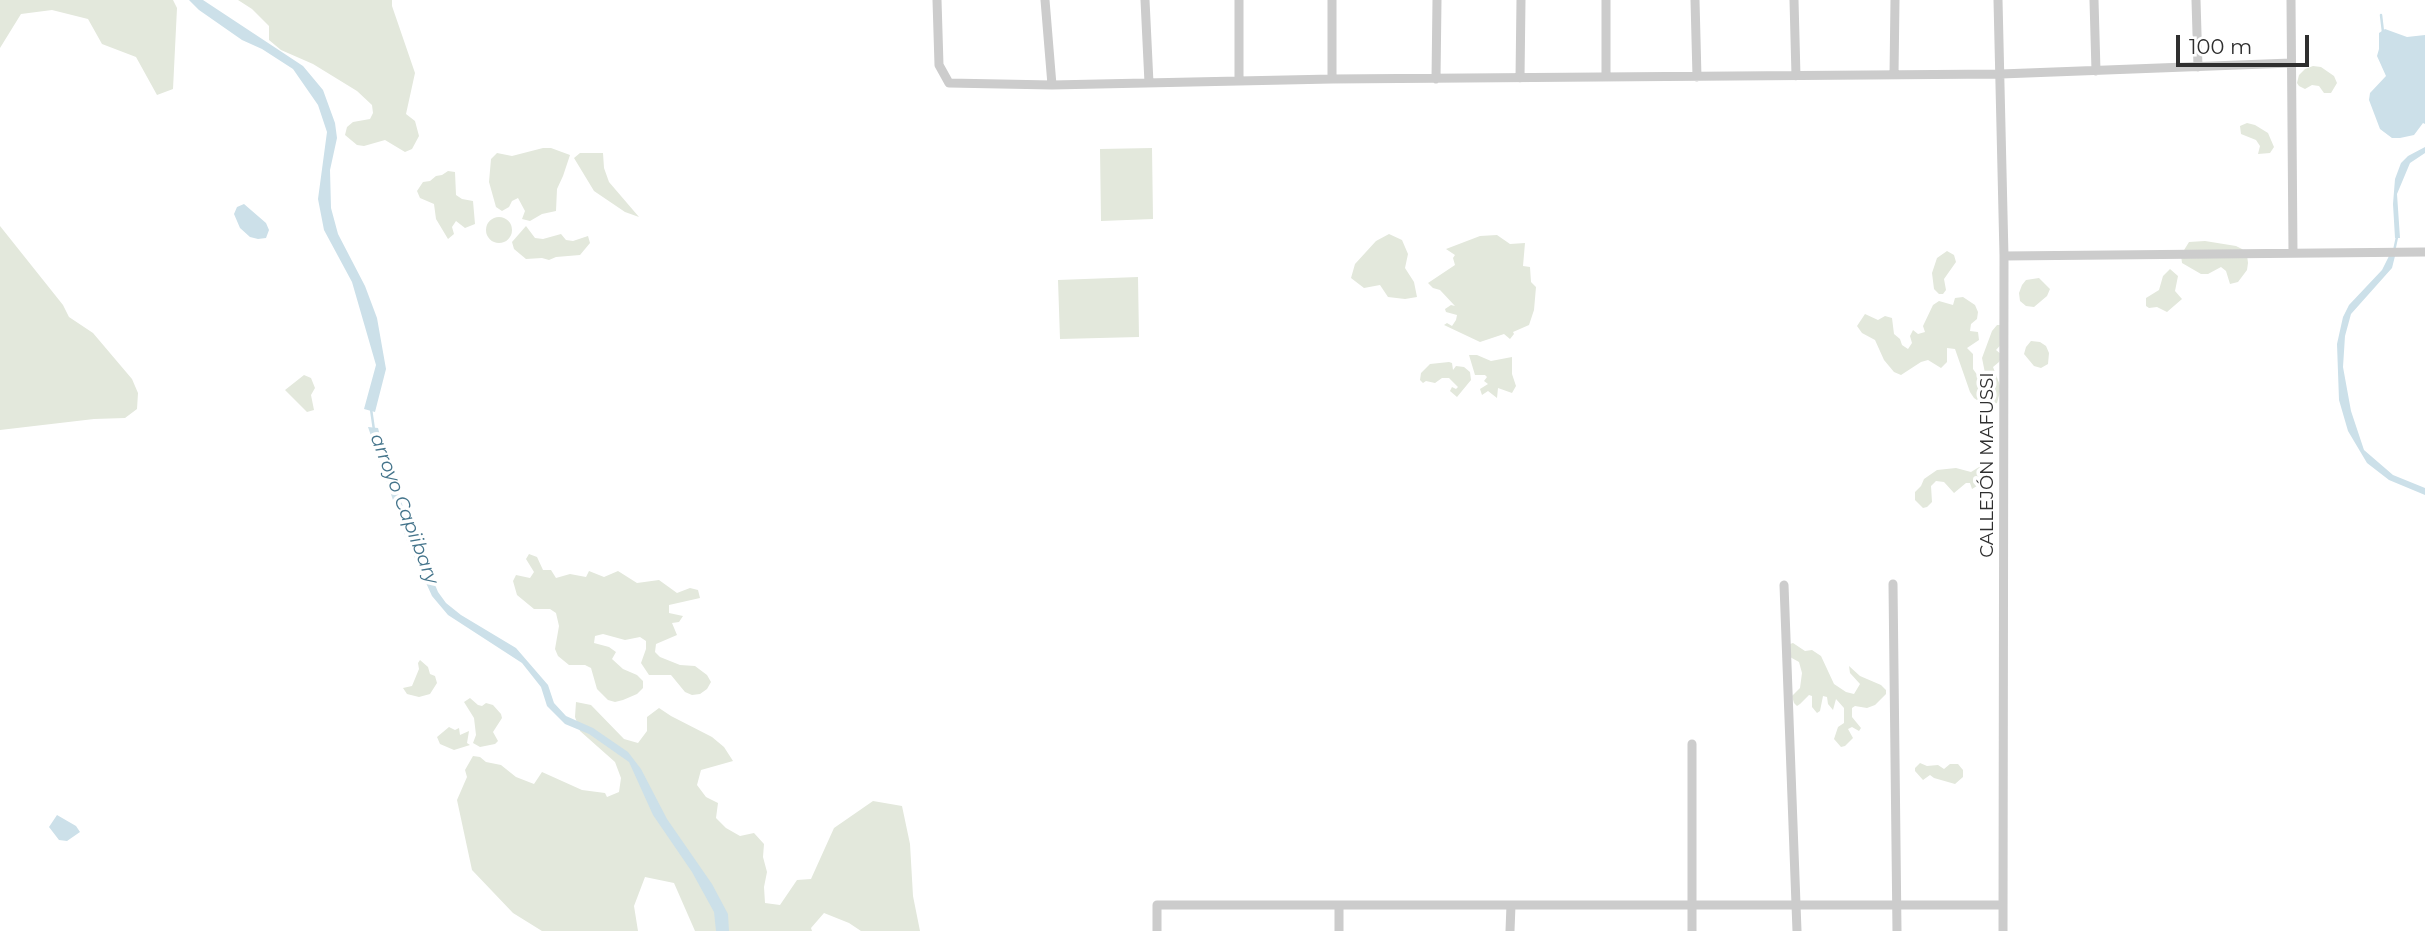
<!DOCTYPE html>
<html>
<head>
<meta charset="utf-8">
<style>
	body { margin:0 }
	#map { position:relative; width:2425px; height:931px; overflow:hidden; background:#fff; font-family:Montserrat,sans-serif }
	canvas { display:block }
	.scale { position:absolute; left:2176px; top:35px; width:133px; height:32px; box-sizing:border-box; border:4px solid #2f2f2f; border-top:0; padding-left:9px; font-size:21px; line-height:24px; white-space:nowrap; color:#2f2f2f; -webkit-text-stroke:5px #fff; paint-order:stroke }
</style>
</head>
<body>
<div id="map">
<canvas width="2425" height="931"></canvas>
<div class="scale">100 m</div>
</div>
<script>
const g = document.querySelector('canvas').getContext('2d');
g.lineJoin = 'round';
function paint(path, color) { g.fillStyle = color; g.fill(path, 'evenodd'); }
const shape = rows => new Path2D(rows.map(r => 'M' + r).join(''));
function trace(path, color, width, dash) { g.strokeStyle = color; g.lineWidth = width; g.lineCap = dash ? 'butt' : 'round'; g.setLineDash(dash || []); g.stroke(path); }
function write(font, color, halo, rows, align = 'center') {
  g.font = font + ' Montserrat,sans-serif'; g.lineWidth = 7; g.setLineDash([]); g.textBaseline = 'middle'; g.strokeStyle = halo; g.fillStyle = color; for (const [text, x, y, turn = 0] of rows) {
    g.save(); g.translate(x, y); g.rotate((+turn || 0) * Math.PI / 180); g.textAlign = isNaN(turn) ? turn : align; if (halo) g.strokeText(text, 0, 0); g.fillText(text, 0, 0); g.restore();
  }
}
paint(shape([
	[0,0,173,0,177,8,173,89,157,95,136,57,102,44,88,19,52,10,21,14,0,48],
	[238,0,392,0,392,6,415,73,406,114,415,121,419,136,412,149,405,152,385,140,364,146,357,145,345,135,347,127,353,122,370,119,373,113,372,105,357,91,313,64,281,50,269,40,269,26,252,9],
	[2313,66,2321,67,2334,76,2337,83,2331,93,2324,93,2319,86,2312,85,2305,89,2299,86,2297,83,2299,75,2305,69],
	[2247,123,2255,125,2268,133,2274,147,2270,153,2258,154,2260,146,2256,140,2241,134,2240,126],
	[543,148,551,148,570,155,563,176,557,189,556,211,542,214,530,221,522,219,525,211,518,198,512,201,509,207,502,211,496,207,489,182,491,159,497,153,512,156],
	[1152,148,1153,219,1101,221,1100,149],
	[580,153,603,153,604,168,609,182,639,217,625,212,594,191,574,158],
	[448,171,455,172,456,195,462,199,473,201,475,224,465,228,456,221,452,227,454,234,448,239,436,219,434,204,420,198,417,191,423,182,430,181,436,176,442,175],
	'486 230a13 13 0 1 1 26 0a13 13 0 1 1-26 0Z',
	[0,226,63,305,69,317,93,333,132,379,138,393,137,409,125,418,94,419,0,430],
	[526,226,535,238,543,239,561,234,566,240,573,241,588,236,590,243,580,255,556,257,549,260,542,258,526,259,514,249,512,242],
	[1389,234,1402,240,1408,254,1405,268,1414,282,1417,297,1405,299,1388,297,1380,285,1364,288,1351,278,1355,264,1376,241],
	[1497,235,1510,244,1525,243,1523,266,1530,267,1531,282,1536,287,1534,310,1529,325,1513,332,1514,334,1510,339,1504,334,1480,342,1444,325,1447,323,1452,326,1456,320,1457,315,1446,312,1445,309,1451,305,1455,306,1440,290,1433,288,1428,283,1455,265,1453,258,1455,255,1446,249,1480,236],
	[2205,241,2236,246,2242,249,2247,255,2248,263,2247,270,2238,282,2230,284,2226,271,2221,267,2208,274,2201,274,2182,263,2181,255,2189,242],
	[1947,251,1954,255,1956,262,1944,279,1946,290,1943,294,1939,294,1934,289,1932,273,1937,258],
	[2170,269,2178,276,2175,291,2182,299,2167,312,2157,307,2149,308,2146,306,2146,298,2159,290,2163,276],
	[1138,277,1139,337,1060,339,1058,280],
	[2039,278,2050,289,2047,296,2034,307,2026,306,2020,301,2019,293,2022,285,2026,280],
	[1963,297,1975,305,1978,312,1977,319,1971,324,1970,331,1978,332,1979,340,1967,348,1973,354,1973,369,1978,376,1985,373,1982,358,1992,331,1997,325,2004,325,2008,331,2006,339,1996,350,2002,355,1999,362,1993,367,2001,388,1997,403,1987,407,1974,398,1970,392,1955,349,1947,348,1947,362,1941,368,1928,360,1921,362,1901,375,1894,372,1884,360,1875,340,1862,333,1857,326,1865,314,1878,320,1885,316,1892,318,1894,334,1900,339,1902,345,1908,349,1912,343,1910,336,1913,330,1918,334,1925,332,1923,326,1933,305,1939,301,1953,305,1955,298],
	[2031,341,2040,342,2046,346,2049,353,2048,364,2041,368,2034,366,2024,354,2026,347],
	[1469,355,1477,355,1491,361,1512,357,1512,374,1516,386,1512,393,1498,388,1497,398,1488,391,1482,395,1480,389,1488,384,1484,381,1487,377,1485,375,1475,375],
	[1449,362,1452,363,1453,370,1456,366,1464,367,1470,372,1471,380,1457,397,1450,391,1452,387,1456,389,1458,387,1449,378,1442,378,1435,383,1426,381,1423,383,1420,380,1421,373,1430,364],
	[304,375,311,378,315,388,311,395,314,410,307,412,285,390],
	[1984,464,1991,469,1993,476,1972,489,1970,483,1966,483,1954,493,1944,482,1936,481,1931,486,1932,502,1927,507,1923,508,1915,500,1915,492,1921,486,1924,479,1937,470,1956,468,1971,472],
	[529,554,537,557,543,570,551,570,556,578,570,574,586,577,589,571,604,577,618,571,637,583,659,580,677,593,690,588,698,590,700,598,669,605,669,613,683,616,679,622,672,623,677,635,656,644,655,652,660,657,680,665,695,666,707,675,711,682,707,689,700,694,692,695,685,692,671,675,649,675,641,663,646,649,646,641,640,637,625,640,603,634,595,636,594,643,609,647,616,652,612,659,623,669,637,675,643,681,643,688,637,694,623,700,615,702,608,700,597,689,591,668,585,665,569,665,558,656,555,649,559,626,556,613,550,609,534,609,517,595,513,581,516,575,530,578,534,572,526,559],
	[1793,643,1805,651,1812,650,1821,656,1834,684,1846,692,1854,694,1860,684,1850,673,1849,666,1860,676,1881,685,1886,690,1886,694,1875,705,1867,708,1855,706,1852,708,1852,717,1861,728,1859,731,1852,727,1848,729,1853,738,1845,746,1841,747,1834,739,1838,727,1844,723,1844,708,1836,699,1833,710,1828,704,1827,697,1823,696,1820,711,1817,713,1812,707,1812,696,1809,695,1800,704,1797,706,1794,703,1792,696,1800,688,1802,673,1799,662,1790,657,1790,644],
	[420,660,428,667,430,674,435,676,437,683,430,694,419,697,407,694,403,688,412,686,419,669,418,663],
	[470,698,478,705,482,706,486,703,493,705,501,714,502,718,493,732,498,741,495,744,480,747,473,743,476,735,474,718,464,702],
	[576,702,591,705,624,739,638,743,647,731,647,717,659,708,671,716,712,737,724,747,733,761,701,770,697,785,706,797,718,803,716,818,726,828,740,836,754,833,764,844,763,857,767,872,764,887,765,903,780,905,797,880,811,879,834,828,873,801,902,806,910,844,913,896,920,931,861,931,849,923,824,913,811,928,812,931,695,931,674,883,645,877,634,906,638,931,542,931,513,913,472,870,457,800,467,777,465,770,473,756,480,757,486,762,501,765,516,777,534,784,542,772,582,790,605,793,607,797,619,792,621,778,615,762,580,731,575,717],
	[449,727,455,730,459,728,460,735,469,731,467,743,470,745,454,750,440,744,437,737],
	[1920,763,1927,766,1938,765,1944,769,1950,764,1958,764,1963,770,1963,777,1955,784,1934,778,1930,775,1923,780,1915,771,1915,768]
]), '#e3e8dc');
paint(shape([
	[189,0,203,0,303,66,323,90,335,123,337,138,330,170,331,208,338,234,365,286,377,318,386,369,375,412,364,409,376,365,352,282,324,230,318,199,327,132,318,105,293,69,262,49,242,40,199,10],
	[2385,29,2407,37,2425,35,2425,124,2423,123,2414,135,2400,138,2392,138,2380,129,2369,100,2370,93,2386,76,2377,56,2379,49,2379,33],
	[2425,147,2425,153,2410,163,2397,194,2400,238,2395,238,2393,204,2395,179,2401,163,2408,156],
	[244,204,266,223,269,230,266,238,258,239,250,237,240,228,234,214,237,207],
	[2389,256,2395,256,2392,268,2351,314,2345,336,2343,367,2351,411,2364,450,2393,475,2425,488,2425,495,2389,480,2367,463,2348,431,2339,400,2337,344,2343,317,2349,305,2382,270],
	[368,427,378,428,389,469,405,512,438,592,446,603,461,615,516,648,548,685,554,703,566,716,593,728,628,752,641,769,667,819,712,884,728,914,729,931,716,931,714,912,692,872,653,815,629,762,589,734,565,724,547,706,541,687,522,663,448,615,432,596,407,541],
	[57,815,76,826,80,832,67,841,59,840,49,827]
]), '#cce0e9');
trace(shape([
	[2381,15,2383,32],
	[2394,251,2397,237],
	[371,409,374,430]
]), '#cce0e9', 2.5);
trace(shape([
	[937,0,939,65,949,83,1052,85,1332,79,2001,74,2291,63],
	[1045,0,1052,85],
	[1145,0,1149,83],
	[1332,0,1332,79],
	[1695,0,1697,77],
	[1794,0,1796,76],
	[1998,0,2004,256,2003,931],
	[2094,0,2096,71],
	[2196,0,2198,67],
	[2291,0,2293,253],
	[1894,75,1895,0],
	[1606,77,1606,0],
	[1520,78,1521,0],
	[1436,79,1437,0],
	[1239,81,1239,0],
	[2004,256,2425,252],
	[1893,584,1897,931],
	[1784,585,1797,931],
	[1692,744,1692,931],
	[1157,931,1157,905,2003,905],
	[1339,931,1339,905],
	[1510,931,1511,905]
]), '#ccc', 9);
write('18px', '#2f2f2f', '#fff', [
	["CALLEJÓN MAFUSSI",1988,465,-90]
]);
write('italic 19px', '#44748b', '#fff', [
	["arroyo Capiibary",404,509,69]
]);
</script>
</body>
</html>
